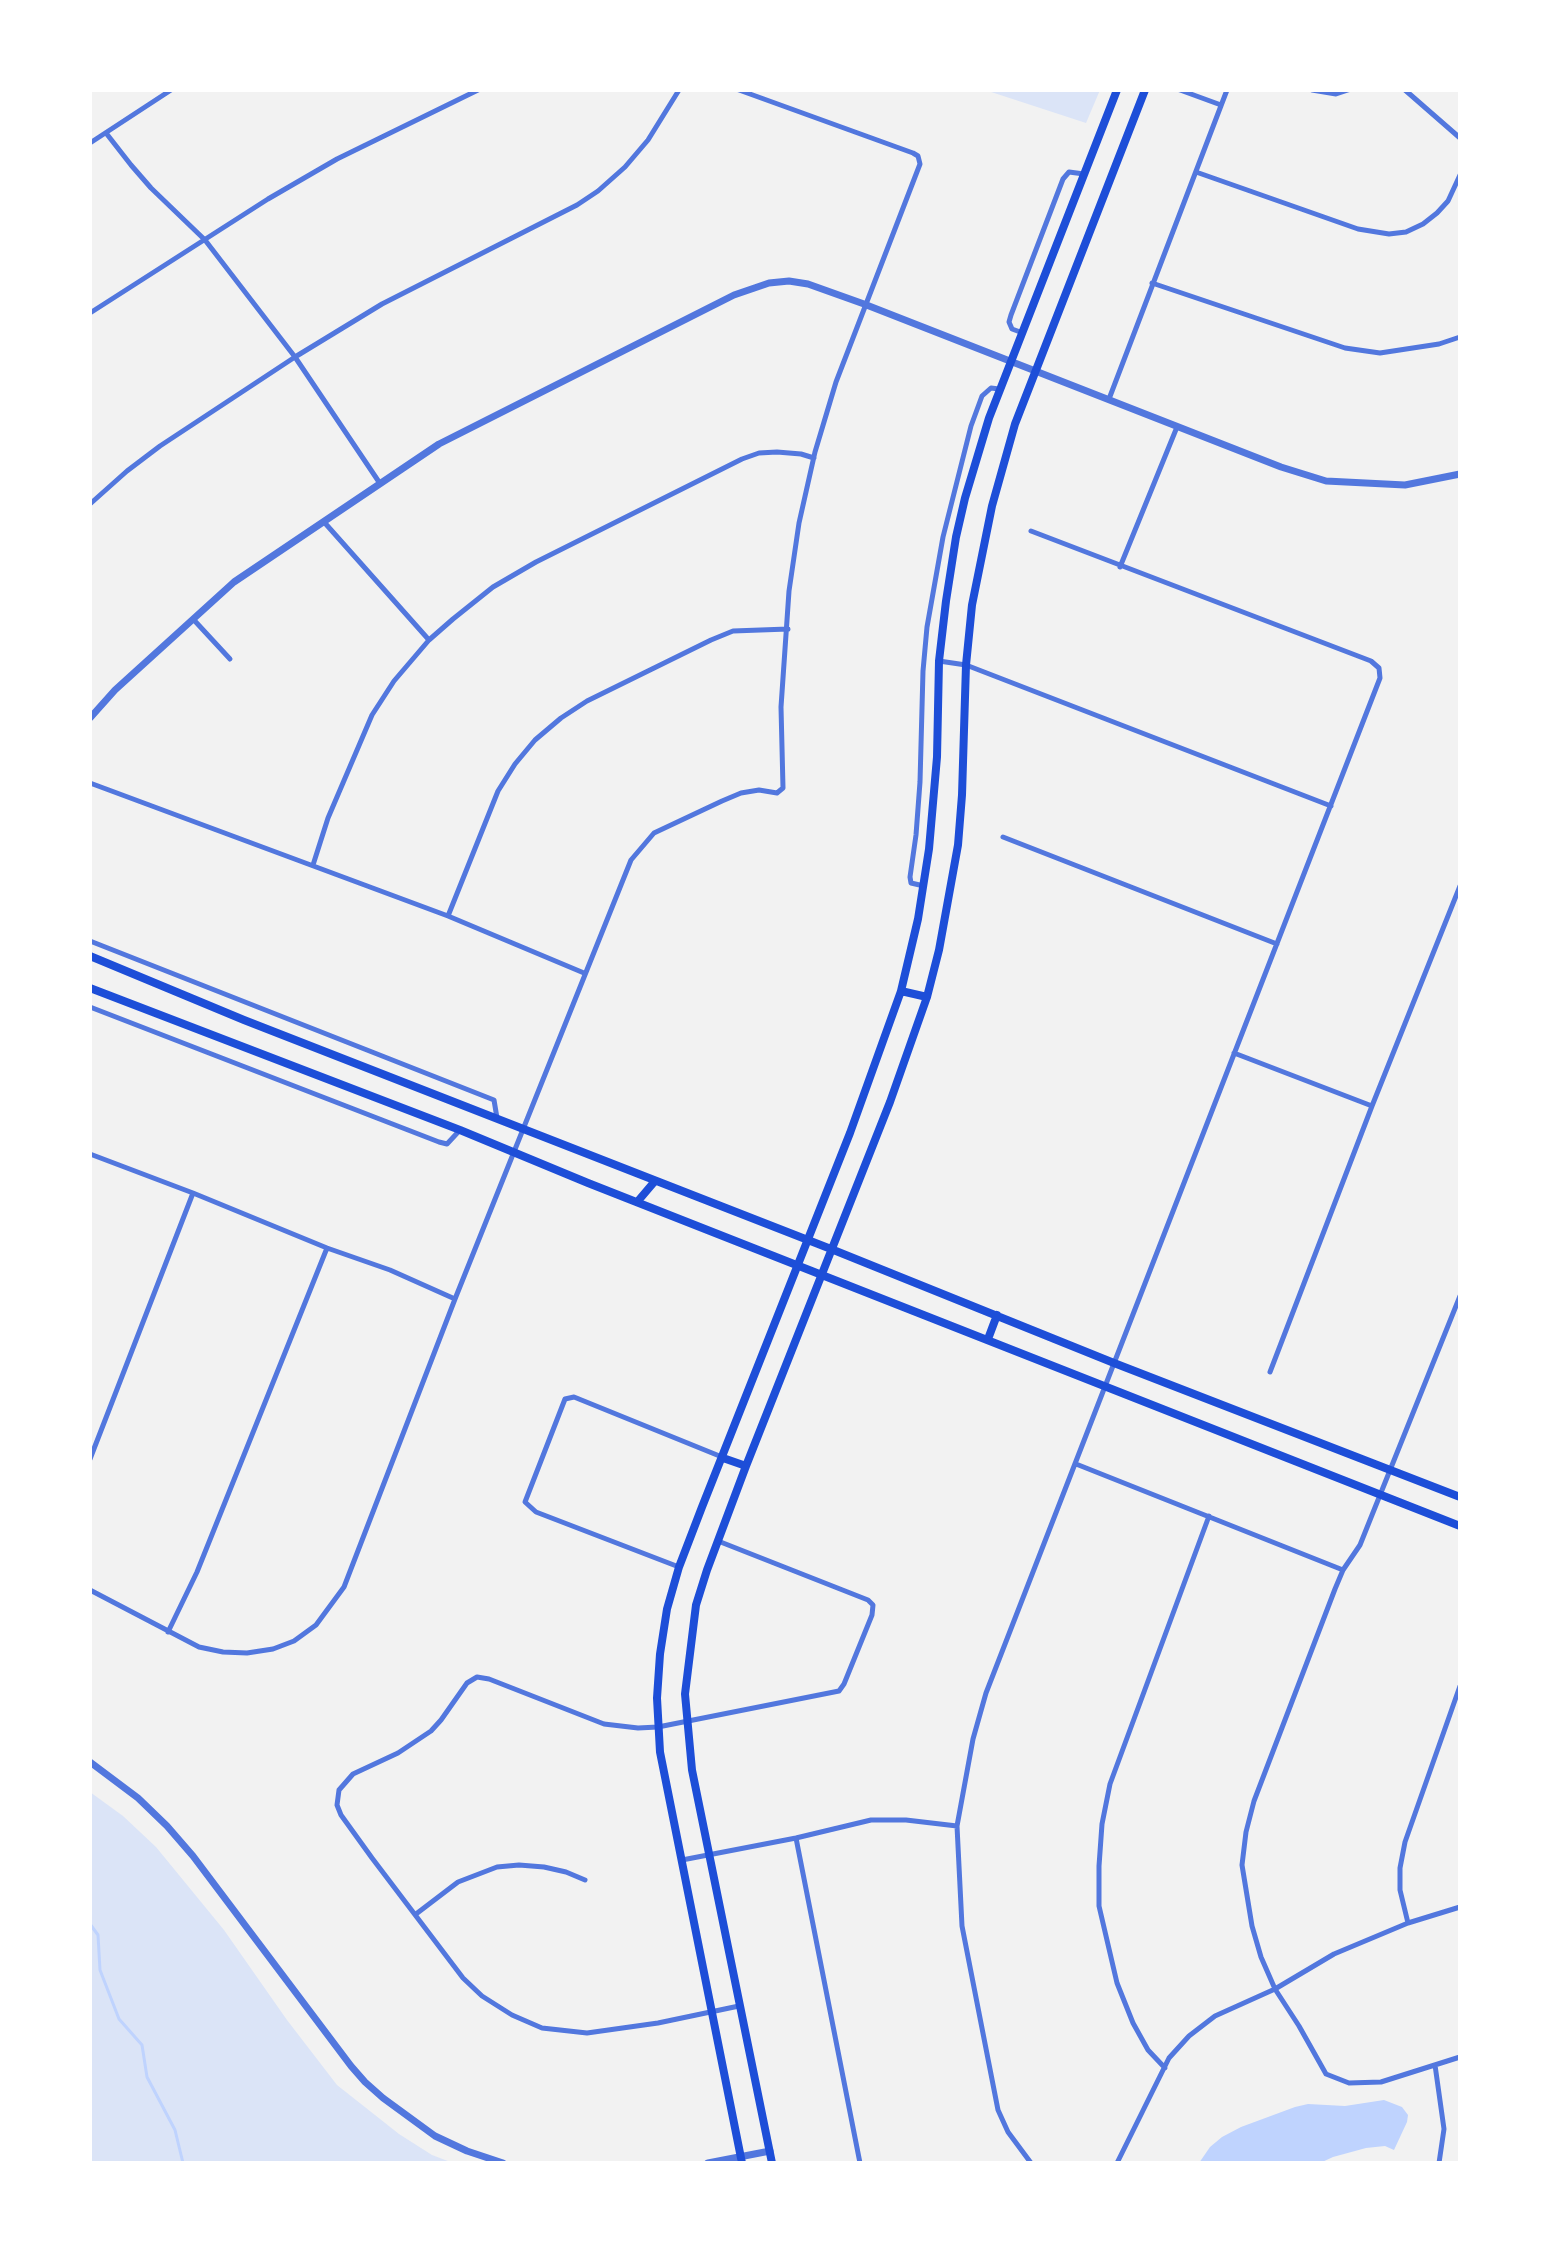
<!DOCTYPE html>
<html>
<head>
<meta charset="utf-8">
<style>
	body { margin:0 }
	#map { position:relative; width:1550px; height:2253px; overflow:hidden; background:#f2f2f2; font-family:Merriweather,serif }
	canvas { display:block }
	.frame { position:absolute; inset:0; border:92px solid #fff; pointer-events:none }
</style>
</head>
<body>
<div id="map">
<canvas width="1550" height="2253"></canvas>
<div class="frame"></div>
</div>
<script>
const g = document.querySelector('canvas').getContext('2d');
g.lineJoin = 'round';
function paint(path, color) { g.fillStyle = color; g.fill(path, 'evenodd'); }
const shape = rows => new Path2D(rows.map(r => 'M' + r).join(''));
function trace(path, color, width, dash) { g.strokeStyle = color; g.lineWidth = width; g.lineCap = dash ? 'butt' : 'round'; g.setLineDash(dash || []); g.stroke(path); }
paint(shape([
	[985,90,1100,90,1086,123],
	[90,1792,123,1816,156,1847,224,1930,287,2020,337,2085,399,2134,432,2155,453,2163,90,2163]
]), '#dbe4f7');
paint(shape([
	[1384,2100,1402,2107,1408,2115,1407,2122,1394,2150,1385,2146,1366,2148,1333,2157,1320,2163,1199,2163,1210,2147,1222,2137,1241,2127,1295,2107,1308,2104,1345,2106]
]), '#bfd3fe');
trace(shape([
	[90,1924,98,1935,100,1970,119,2019,142,2045,147,2077,175,2130,183,2163]
]), '#bfd3fe', 3);
trace(shape([
	[1180,90,1221,105],
	[1312,90,1336,94,1348,90],
	[1405,90,1460,138],
	[106,133,131,165,151,188,205,240,295,357,379,482],
	[90,143,171,90],
	[1196,172,1358,229,1389,234,1406,232,1423,224,1437,213,1448,201,1460,175],
	[1152,283,1345,348,1380,353,1439,344,1460,337],
	[90,313,268,199,337,159,478,90],
	[1023,333,1012,329,1009,322,1011,315,1063,179,1069,172,1084,174],
	[1109,399,1227,90],
	[90,504,127,471,160,446,295,357,382,304,577,205,598,191,625,167,648,140,679,90],
	[324,522,429,640],
	[1031,531,1371,661,1379,668,1380,678,986,1693,973,1739,957,1826,962,1926,998,2110,1008,2132,1031,2163],
	[1120,567,1177,427],
	[193,619,230,659],
	[939,661,966,665,1331,806],
	[90,783,448,916,584,973],
	[1003,837,1277,944],
	[313,865,328,818,372,715,394,681,429,640,453,619,493,587,536,562,742,459,759,453,777,452,801,454,814,458],
	[924,886,911,883,910,877,916,835,920,782,923,671,927,627,943,537,971,426,982,396,991,388,999,389],
	[448,916,498,791,515,764,535,740,561,718,587,701,711,640,733,631,788,629],
	[90,941,494,1100,497,1118],
	[90,1007,439,1142,447,1144,460,1130],
	[1234,1053,1372,1106],
	[90,1154,193,1193,327,1248,390,1270,455,1299],
	[1460,1296,1372,1515,1360,1545,1343,1570,1335,1589,1254,1801,1246,1832,1242,1865,1252,1926,1261,1957,1275,1989,1299,2026,1326,2074,1349,2083,1381,2082,1460,2057],
	[1270,1372,1372,1106,1460,886],
	[90,1459,193,1193],
	[1076,1464,1343,1570],
	[718,1541,868,1600,873,1605,872,1615,844,1684,839,1691,658,1727,638,1728,604,1724,489,1679,477,1677,467,1683,441,1720,431,1731,398,1753,353,1774,339,1790,337,1805,341,1815,372,1858,463,1978,482,1996,512,2015,542,2028,587,2033,658,2023,739,2006],
	[679,1567,536,1512,525,1502,565,1399,574,1397,722,1457],
	[90,1590,199,1647,223,1652,247,1653,273,1649,294,1641,316,1625,344,1587,455,1299,631,860,654,833,722,801,741,793,759,790,777,793,783,788,781,707,789,591,799,523,815,452,836,382,920,164,918,156,913,153,739,90],
	[168,1632,197,1572,327,1248],
	[796,1838,860,2163],
	[682,1860,796,1838,871,1820,906,1820,957,1826],
	[416,1914,458,1882,497,1867,519,1865,544,1867,566,1872,585,1880],
	[1408,1923,1400,1890,1400,1868,1405,1842,1460,1686],
	[1435,2065,1444,2129,1439,2163],
	[1165,2068,1148,2050,1133,2023,1117,1983,1099,1906,1099,1866,1102,1824,1110,1784,1209,1516],
	[1117,2163,1169,2058,1189,2036,1215,2016,1275,1989,1334,1954,1408,1923,1460,1907]
]), '#5277de', 5);
trace(shape([
	[90,718,115,690,234,582,439,444,734,295,769,283,789,281,808,284,864,304,1281,467,1326,481,1405,485,1460,474],
	[90,1762,138,1798,167,1826,193,1856,351,2066,365,2082,383,2098,435,2136,467,2151,503,2163],
	[708,2163,770,2151]
]), '#5277de', 7);
trace(shape([
	[90,956,244,1020,831,1249,1114,1363,1460,1497],
	[90,988,460,1130,588,1183,1460,1526],
	[901,991,927,997],
	[638,1201,655,1181],
	[988,1339,997,1315],
	[723,1458,746,1466],
	[742,2163,660,1752,657,1698,660,1654,667,1609,679,1567,702,1507,850,1133,901,991,918,919,929,849,937,757,939,661,946,601,956,537,965,498,989,418,1117,90],
	[772,2163,692,1770,685,1694,696,1605,707,1570,746,1466,890,1102,927,997,939,950,958,845,962,795,966,665,972,605,992,506,1015,424,1145,90]
]), '#1d4ed8', 8);
</script>
</body>
</html>
